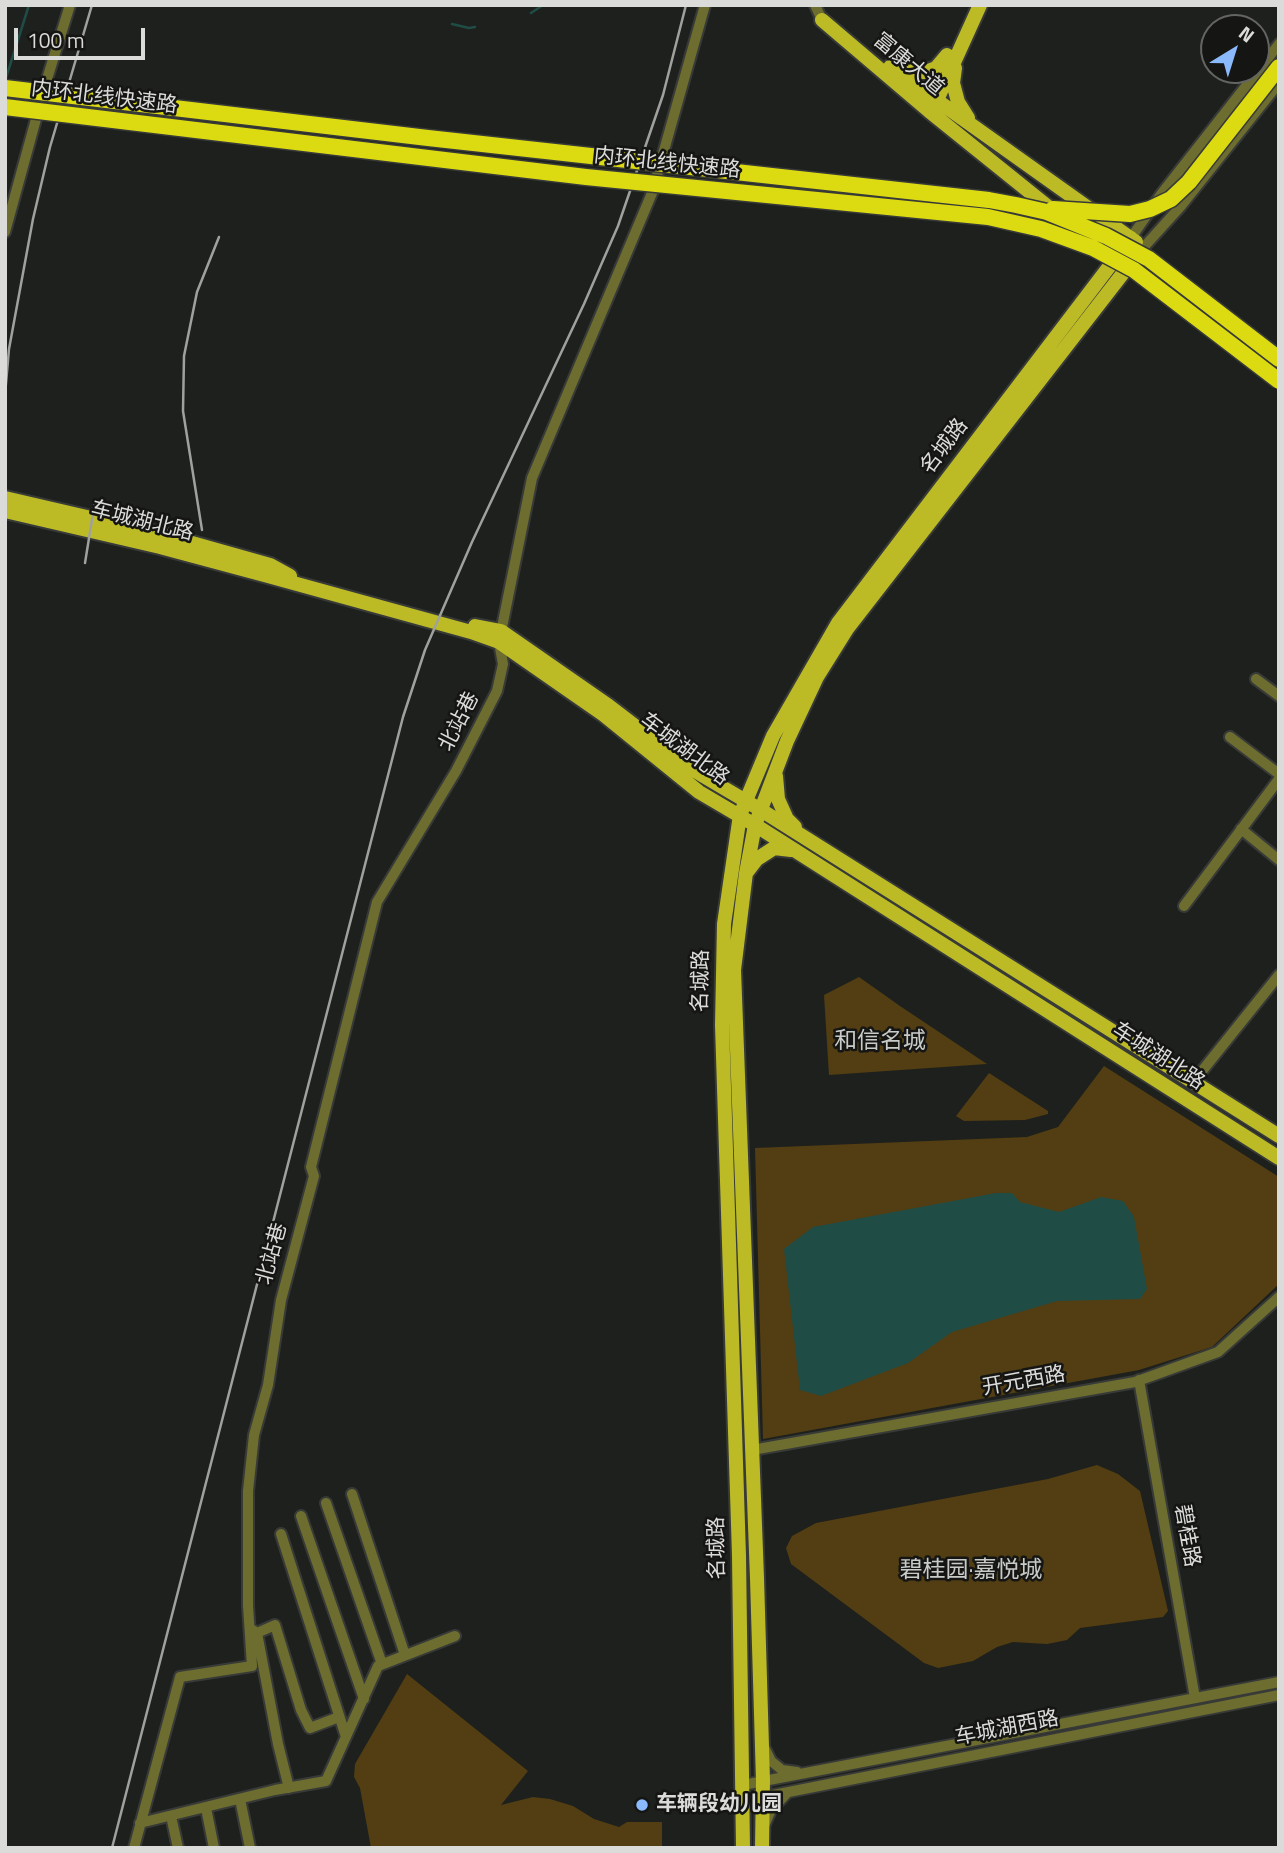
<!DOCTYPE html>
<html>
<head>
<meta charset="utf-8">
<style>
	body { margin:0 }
	#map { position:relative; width:1284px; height:1853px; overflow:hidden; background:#1e201d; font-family:"Titillium Web",sans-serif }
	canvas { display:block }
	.frame { position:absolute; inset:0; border:7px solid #dbdcda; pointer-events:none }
	.north { position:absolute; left:1200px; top:14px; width:70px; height:70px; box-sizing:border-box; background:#151614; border:2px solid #646563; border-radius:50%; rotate:38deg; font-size:19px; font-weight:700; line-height:28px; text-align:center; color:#dbdcda }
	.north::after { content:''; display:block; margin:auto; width:24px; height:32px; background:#8bbafc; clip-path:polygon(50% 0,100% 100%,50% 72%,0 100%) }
	.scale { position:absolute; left:14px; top:28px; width:131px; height:32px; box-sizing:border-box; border:4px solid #dbdcda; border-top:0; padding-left:9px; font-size:21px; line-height:24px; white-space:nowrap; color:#dbdcda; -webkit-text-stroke:5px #151614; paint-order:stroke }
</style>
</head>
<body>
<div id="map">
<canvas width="1284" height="1853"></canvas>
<div class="frame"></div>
<div class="north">N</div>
<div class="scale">100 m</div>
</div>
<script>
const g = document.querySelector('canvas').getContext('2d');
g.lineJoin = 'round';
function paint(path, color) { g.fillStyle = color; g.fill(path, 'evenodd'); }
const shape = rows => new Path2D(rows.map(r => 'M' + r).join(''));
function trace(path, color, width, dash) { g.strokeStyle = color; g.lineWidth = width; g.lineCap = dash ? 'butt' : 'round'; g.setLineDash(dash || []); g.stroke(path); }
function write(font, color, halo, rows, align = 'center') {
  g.font = font + ' "Titillium Web","Noto Sans SC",sans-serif'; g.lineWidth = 5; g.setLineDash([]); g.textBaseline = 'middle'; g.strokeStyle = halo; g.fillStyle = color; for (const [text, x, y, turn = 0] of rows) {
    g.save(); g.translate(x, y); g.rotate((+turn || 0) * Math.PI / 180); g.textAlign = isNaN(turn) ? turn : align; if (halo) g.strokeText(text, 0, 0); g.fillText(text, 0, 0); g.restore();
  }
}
paint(shape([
	[859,977,900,1006,987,1064,829,1075,824,995],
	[1104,1066,1279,1177,1279,1284,1212,1347,1139,1370,763,1439,755,1148,1027,1137,1058,1127],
	[989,1073,1048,1111,1048,1114,1025,1120,964,1121,956,1116],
	[1097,1465,1118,1474,1140,1491,1168,1611,1163,1617,1080,1628,1067,1640,1047,1644,1013,1642,997,1647,973,1661,938,1668,924,1663,791,1564,786,1548,792,1536,816,1523,1048,1479],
	[407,1674,528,1771,501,1805,533,1797,550,1799,573,1806,594,1819,619,1827,627,1822,662,1822,662,1848,371,1848,360,1788,354,1777,355,1764]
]), '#523e12');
paint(shape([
	[996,1193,1012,1193,1020,1202,1059,1212,1101,1197,1123,1201,1134,1217,1147,1289,1140,1299,1057,1301,952,1332,908,1363,821,1396,800,1390,784,1249,813,1227]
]), '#204c46');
trace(shape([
	[531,13,543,5],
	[452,24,469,28,475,27],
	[5,81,29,5]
]), '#204c46', 2.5);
const minor = shape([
	[815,5,822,20],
	[5,232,47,79,70,5],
	[1131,238,1162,193,1279,44],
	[1143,248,1181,206,1279,83],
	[1256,679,1279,696],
	[1230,737,1279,774],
	[1241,829,1279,860],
	[1184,906,1279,779],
	[1194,1081,1279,975],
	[1139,1380,1195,1698],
	[752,1450,1135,1382,1218,1352,1279,1297],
	[352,1494,405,1655],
	[326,1503,382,1664],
	[301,1516,364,1699],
	[281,1534,346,1737],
	[251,1629,257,1633,278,1744,289,1788],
	[257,1633,275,1625,301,1710,310,1728,339,1717],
	[763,1745,771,1761,782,1770,797,1772],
	[743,1785,1279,1682],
	[240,1799,250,1848],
	[743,1801,1279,1695],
	[206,1808,214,1848],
	[171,1816,178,1848],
	[140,1823,275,1790,326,1781,378,1666,455,1636],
	[764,1826,771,1810,786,1794],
	[134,1848,180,1677,252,1666,248,1606,248,1491,254,1435,268,1385,281,1300,314,1176,311,1167,377,902,456,771,497,691,503,664,499,642,532,478,652,193,705,5]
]);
const major = shape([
	[822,20,929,111,1057,214],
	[890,67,1136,242],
	[955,68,953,83,958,102,968,118],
	[896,71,925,72,936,68,947,55],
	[932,107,937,100,980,5],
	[5,498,160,534,270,565,290,576],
	[5,511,160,547,268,576,471,632,499,642,604,715,699,792,755,825,1279,1158],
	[475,626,501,631,609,706,690,768,761,810,1279,1136],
	[776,776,778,799,787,819,795,827],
	[747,872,757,859,774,848,791,850],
	[743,1848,739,1556,722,1025,724,924,740,815,773,736,838,623,1131,238],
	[762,1848,763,1781,757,1578,734,970,746,873,755,825,787,741,817,677,847,629,1134,259]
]);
trace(minor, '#383a37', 14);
trace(major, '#383a37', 18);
trace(minor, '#6c6d2f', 10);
trace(major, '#bcbb26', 14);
trace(shape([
	[5,395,9,349,33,219,50,147,92,5],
	[202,530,183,411,184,356,197,292,219,237],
	[85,563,95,501],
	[112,1848,403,717,425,650,472,542,584,304,618,226,663,95,686,5]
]), '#a0a19f', 2.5);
const highwayBridge = shape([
	[5,88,428,138,989,200,1016,205,1047,212,1106,236,1149,259,1279,359],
	[5,107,586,177,988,217,1041,229,1093,248,1134,270,1279,381],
	[1053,209,1130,214,1150,209,1171,199,1189,182,1279,67]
]);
trace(highwayBridge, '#383a37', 19, []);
trace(highwayBridge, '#dcda11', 16);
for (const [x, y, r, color] of [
	[642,1805,7,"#8bbafc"]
]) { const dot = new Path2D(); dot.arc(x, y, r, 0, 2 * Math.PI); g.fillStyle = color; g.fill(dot); trace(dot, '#151614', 2.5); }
write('21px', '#dbdcda', '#151614', [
	["富康大道",908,65,40],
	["内环北线快速路",104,98,7],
	["内环北线快速路",667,164,6],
	["名城路",945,447,-53],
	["车城湖北路",142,522,14],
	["北站巷",460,722,-63],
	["车城湖北路",684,750,37],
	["名城路",702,981,-89],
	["车城湖北路",1158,1057,33],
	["北站巷",273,1254,-75],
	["开元西路",1024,1382,-10],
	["碧桂路",1186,1536,80],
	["名城路",718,1548,-91],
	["车城湖西路",1007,1729,-11]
]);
write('bold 21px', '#dbdcda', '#151614', [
	["车辆段幼儿园",656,1805]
], 'left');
write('23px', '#c8cbc7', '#151614', [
	["和信名城",880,1042],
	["碧桂园·嘉悦城",971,1571]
]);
</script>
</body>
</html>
